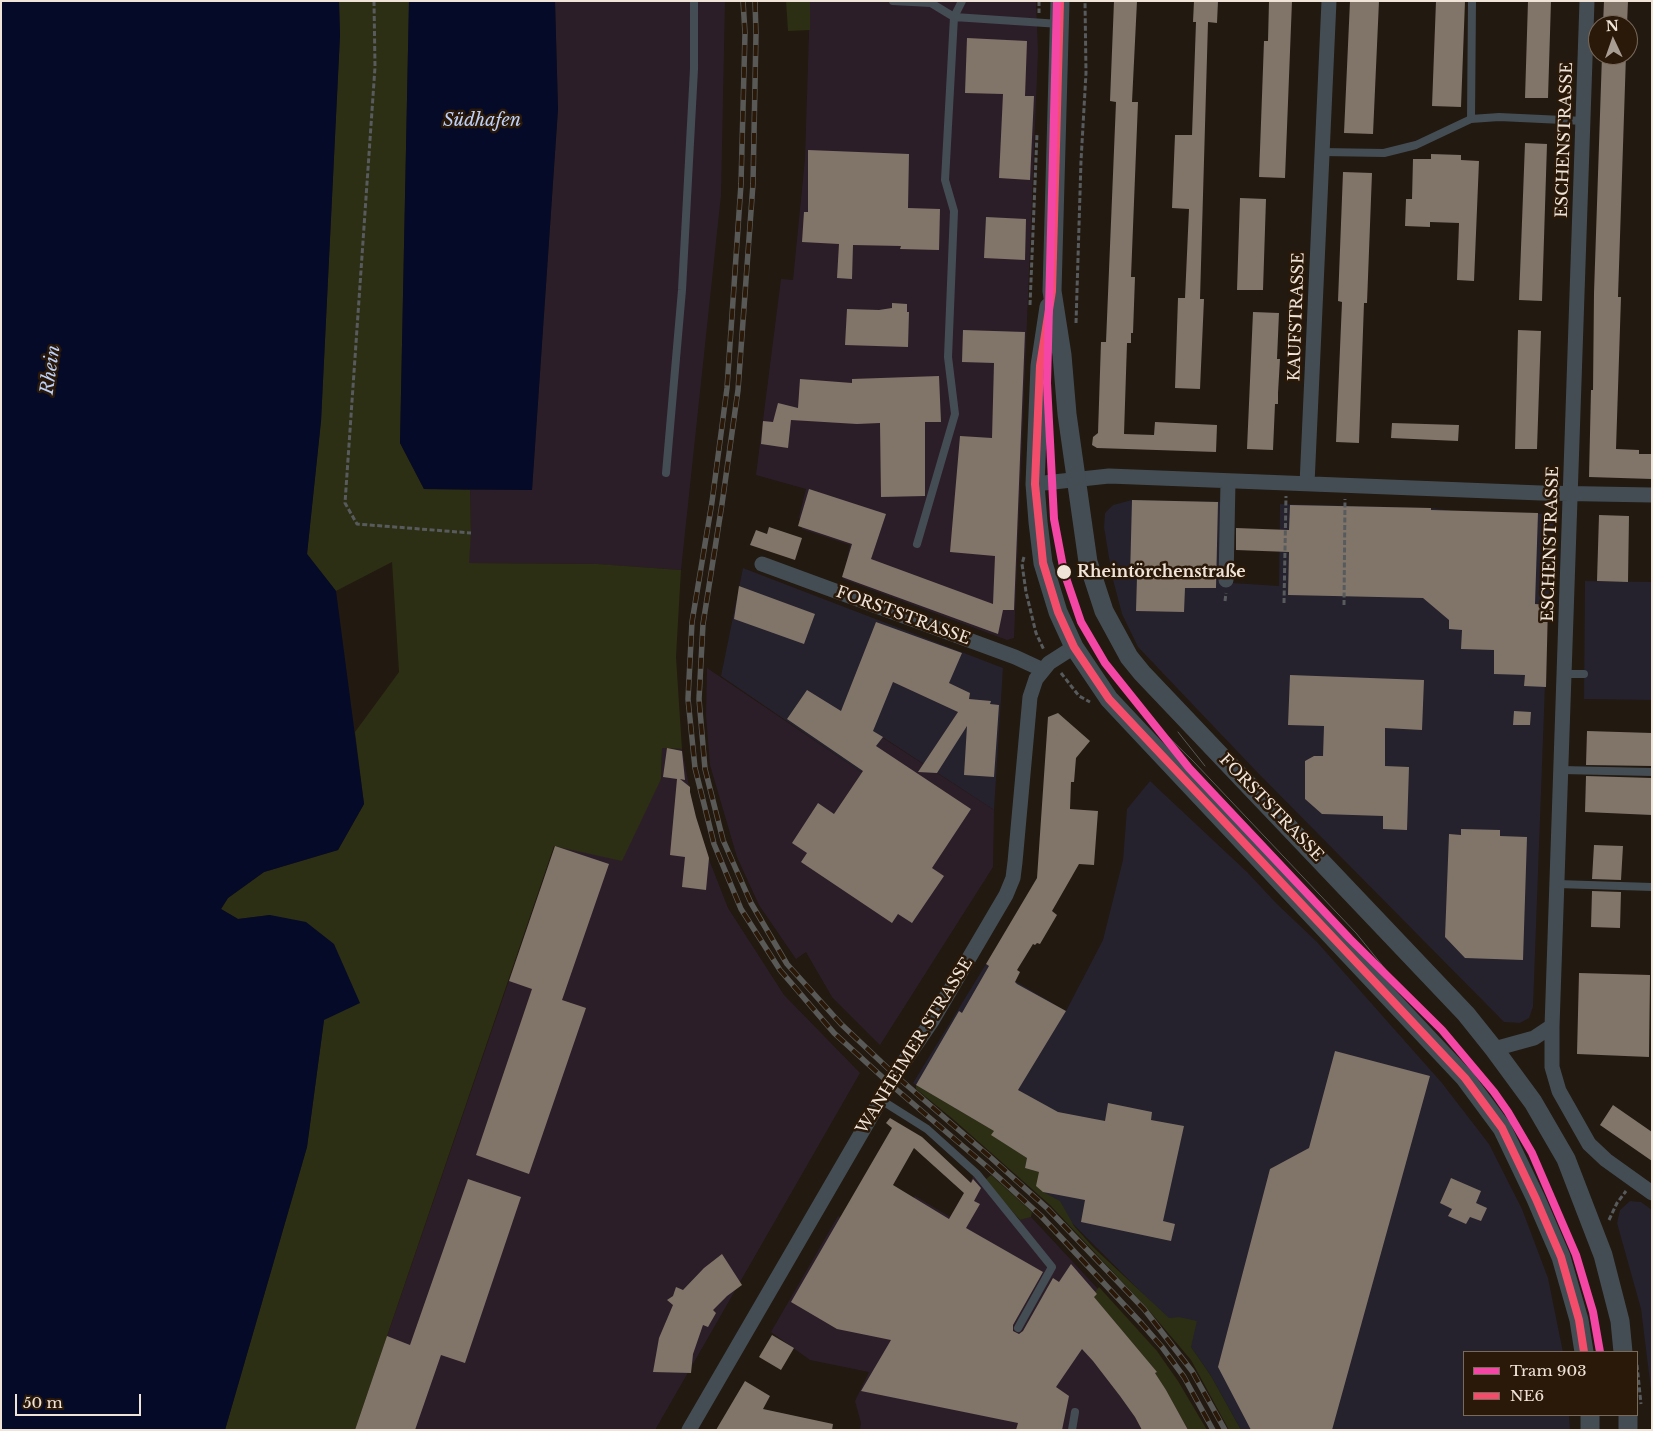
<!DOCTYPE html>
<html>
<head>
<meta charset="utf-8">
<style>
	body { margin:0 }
	#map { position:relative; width:1653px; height:1431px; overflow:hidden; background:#221910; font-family:"Libre Baskerville",serif }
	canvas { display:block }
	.frame { position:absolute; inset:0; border:2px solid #f0e4d9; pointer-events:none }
	.legend { position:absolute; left:1463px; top:1351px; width:175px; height:65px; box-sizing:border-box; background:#2a1908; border:1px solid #796a5c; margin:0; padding:6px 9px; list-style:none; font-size:15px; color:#f0e4d9 }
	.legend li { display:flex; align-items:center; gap:10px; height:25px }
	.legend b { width:25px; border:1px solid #796a5c }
	.north { position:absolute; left:1588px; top:15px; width:50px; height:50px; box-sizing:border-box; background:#2a1908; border:1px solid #796a5c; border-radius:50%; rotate:357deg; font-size:14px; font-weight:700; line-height:20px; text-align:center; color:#f0e4d9 }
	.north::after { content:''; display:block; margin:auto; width:18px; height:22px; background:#a89d93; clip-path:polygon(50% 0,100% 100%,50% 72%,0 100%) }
	.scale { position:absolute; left:15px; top:1394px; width:126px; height:22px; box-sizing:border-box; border:2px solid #f0e4d9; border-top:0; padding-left:6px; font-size:15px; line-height:18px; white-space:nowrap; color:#f0e4d9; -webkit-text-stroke:4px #2a1908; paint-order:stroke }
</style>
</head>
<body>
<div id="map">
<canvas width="1653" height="1431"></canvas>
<div class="frame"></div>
<ul class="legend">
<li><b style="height:6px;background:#f346a5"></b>Tram 903</li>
<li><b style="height:6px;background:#f44d6c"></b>NE6</li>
</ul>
<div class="north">N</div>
<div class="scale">50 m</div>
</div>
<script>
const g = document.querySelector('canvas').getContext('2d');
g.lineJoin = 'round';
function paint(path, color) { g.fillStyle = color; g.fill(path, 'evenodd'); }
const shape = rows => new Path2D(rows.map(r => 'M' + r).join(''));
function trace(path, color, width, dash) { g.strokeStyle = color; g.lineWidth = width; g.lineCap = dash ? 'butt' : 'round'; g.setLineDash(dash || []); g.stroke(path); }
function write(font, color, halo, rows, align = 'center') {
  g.font = font + ' "Libre Baskerville",serif'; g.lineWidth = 5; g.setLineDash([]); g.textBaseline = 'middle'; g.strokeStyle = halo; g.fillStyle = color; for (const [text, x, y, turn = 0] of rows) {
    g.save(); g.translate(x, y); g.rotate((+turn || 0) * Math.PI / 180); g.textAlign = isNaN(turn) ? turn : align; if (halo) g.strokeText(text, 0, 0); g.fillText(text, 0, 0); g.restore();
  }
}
paint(shape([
	[1132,500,1235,502,1233,583,1279,586,1280,504,1431,508,1453,511,1550,514,1554,520,1548,605,1533,1007,1529,1018,1520,1023,1504,1022,1256,771,1138,647,1122,614,1112,576,1104,527,1105,513,1113,505],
	[743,568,1003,668,994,810,884,738,861,772,721,676],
	[1585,581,1652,582,1652,700,1584,699],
	[1150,781,1247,872,1277,904,1317,942,1442,1083,1489,1144,1522,1209,1548,1278,1563,1352,1464,1352,1464,1415,1569,1415,1570,1430,1241,1430,1211,1376,1186,1340,1155,1306,993,1144,913,1083,986,964,1066,1011,1103,940,1123,860,1127,809],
	[1630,1201,1641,1202,1652,1210,1652,1398,1641,1309,1617,1223,1620,1210]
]), '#25212d');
paint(shape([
	[555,1,725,1,721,195,681,570,594,564,468,563,471,533,470,490,532,490,558,109],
	[810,1,1036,1,1038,52,1014,638,1007,640,843,579,850,545,802,529,799,517,806,489,756,475,781,279,793,280,805,159],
	[707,668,861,772,883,738,994,810,993,867,880,1045,832,997,806,952,796,959,759,905,737,857,710,765,706,715],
	[662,748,682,749,697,829,728,908,784,995,860,1073,655,1430,355,1430,555,846,661,780],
	[977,1170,1019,1220,1031,1217,1099,1290,1095,1295,1146,1349,1194,1430,860,1430,861,1423,855,1401,869,1372,810,1360,771,1332,838,1216,887,1243,915,1196,950,1217]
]), '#2c1e28');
paint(shape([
	[339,1,409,1,400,443,424,489,470,490,471,533,469,563,598,564,681,570,676,657,682,749,662,748,661,779,622,861,554,846,355,1430,225,1430,307,1147,324,1020,270,915,238,919,221,909,228,898,264,872,338,850,364,804,355,732,399,672,392,562,336,591,307,554,321,421,340,35],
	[786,1,810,1,810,30,788,31],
	[916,1085,994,1131,992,1135,1027,1158,1025,1168,1039,1172,1043,1192,1060,1201,1074,1226,1094,1248,1169,1318,1179,1317,1197,1321,1191,1347,1211,1376,1241,1430,1229,1430,1191,1360,1146,1307,1050,1205,954,1120,916,1089],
	[991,1175,1032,1212,1031,1217,1020,1220,985,1180],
	[1099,1287,1157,1351,1178,1381,1207,1430,1188,1430,1166,1390,1155,1373,1157,1372,1094,1297,1097,1294,1095,1292]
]), '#2c2f13');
paint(shape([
	[1,1,339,1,340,35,321,421,307,554,336,591,364,804,338,850,264,872,228,898,221,909,238,919,270,915,306,922,334,944,360,1003,324,1020,307,1147,225,1430,1,1430],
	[409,1,555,1,558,109,532,490,424,489,400,443]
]), '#040a28');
paint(shape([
	[1114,1,1137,1,1132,102,1138,102,1131,277,1135,277,1133,333,1131,333,1131,343,1127,343,1124,434,1154,435,1155,422,1217,425,1216,452,1097,448,1092,445,1093,437,1098,433,1101,342,1106,342,1116,102,1110,101],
	[1194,1,1218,1,1217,23,1208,22,1200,299,1204,299,1200,389,1175,388,1178,298,1185,298,1189,209,1172,208,1175,135,1192,135,1196,22,1193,22],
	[1269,1,1292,1,1285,178,1259,177,1264,41,1268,41],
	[1350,1,1379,1,1373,134,1344,133],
	[1436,1,1465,1,1461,107,1432,106],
	[1528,1,1551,1,1548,98,1525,98],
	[1604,1,1628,1,1627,25,1603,25],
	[967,38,1027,41,1025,96,1034,96,1030,180,999,178,1003,94,965,93],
	[1602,55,1626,55,1618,297,1621,297,1616,449,1639,450,1639,454,1652,454,1652,479,1589,477,1591,390,1593,390,1594,293],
	[1525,143,1547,144,1542,301,1519,300],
	[808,150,909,154,908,208,940,209,939,250,900,249,901,246,853,245,852,279,837,278,839,244,802,242,804,212,808,212],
	[1431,154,1461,155,1461,160,1479,161,1474,281,1457,280,1459,223,1430,222,1430,227,1405,226,1406,199,1412,199,1413,159,1431,159],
	[1343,172,1372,173,1367,303,1364,303,1359,443,1336,442,1342,302,1338,301],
	[1240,198,1266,199,1263,290,1237,290],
	[986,217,1026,219,1025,260,984,258],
	[892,303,907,304,907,312,909,312,908,347,845,345,847,309,879,310,892,308],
	[1253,312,1279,313,1277,359,1280,359,1278,393,1278,404,1275,404,1273,450,1247,449],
	[963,330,1025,332,1014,610,1003,610,998,634,842,577,852,544,798,526,809,489,886,514,871,559,993,604,995,556,950,552,960,436,992,438,994,363,962,362],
	[1518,330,1541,331,1537,449,1515,449],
	[939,376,941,422,925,422,925,496,881,497,880,423,857,424,791,420,788,448,761,444,763,421,773,422,778,403,798,408,800,379,852,383,852,379],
	[1392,423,1459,425,1458,441,1391,438],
	[1132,500,1218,502,1216,588,1185,588,1184,612,1136,611,1137,577,1130,577],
	[1290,505,1431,508,1431,510,1538,513,1535,604,1548,605,1546,687,1524,686,1525,675,1494,674,1494,650,1461,649,1462,630,1449,629,1449,620,1423,598,1288,595,1289,552,1236,550,1236,528,1289,530],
	[1599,515,1629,516,1628,582,1597,581],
	[769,527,802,538,795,560,750,545,756,530,767,534],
	[739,586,815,614,804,644,734,619],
	[876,622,962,653,949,683,970,693,969,699,991,701,990,704,999,705,994,777,964,775,967,726,937,773,918,772,958,712,893,682,873,731,883,737,876,746,971,809,932,868,944,876,912,923,898,914,892,923,801,862,807,853,792,843,818,803,834,814,863,771,787,719,807,690,841,711],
	[1290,675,1424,680,1422,730,1385,728,1385,766,1409,767,1407,830,1383,829,1383,816,1322,814,1305,799,1305,761,1314,756,1323,756,1324,726,1288,725],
	[1514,711,1531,712,1530,725,1513,725],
	[1058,713,1090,741,1076,758,1074,782,1071,782,1070,809,1098,811,1094,865,1079,864,1052,911,1057,915,1040,944,1037,943,1035,945,1033,944,1017,970,1020,972,1015,982,1017,984,1066,1011,1018,1090,1058,1112,1105,1121,1108,1103,1152,1112,1151,1120,1184,1126,1163,1221,1175,1224,1171,1241,1081,1222,1085,1200,1043,1192,1036,1186,1039,1172,1025,1168,1027,1158,991,1135,994,1131,916,1085,959,1011,962,1013,989,966,986,964,1037,878,1048,717],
	[1587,731,1652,733,1652,766,1586,765],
	[667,748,682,751,685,780,680,779,690,787,690,792,696,817,709,858,706,890,682,887,685,857,670,855,677,779,663,777],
	[1586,776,1652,778,1652,815,1585,812],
	[1461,829,1500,830,1500,836,1527,837,1523,960,1465,958,1445,937,1449,834,1461,835],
	[1594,845,1623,846,1621,880,1592,879],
	[555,846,609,864,562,1000,586,1008,529,1174,476,1155,532,989,509,981],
	[1592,891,1621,892,1620,928,1591,927],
	[1579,973,1650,975,1649,1057,1577,1054],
	[1335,1051,1430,1076,1332,1430,1251,1430,1218,1367,1270,1169,1309,1148],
	[1613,1105,1652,1132,1652,1161,1600,1125],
	[890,1118,922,1137,971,1183,973,1179,981,1188,974,1201,980,1204,966,1228,1043,1272,1013,1325,1013,1331,1019,1334,1023,1331,1053,1278,1059,1282,1071,1264,1097,1294,1094,1297,1157,1372,1155,1373,1166,1390,1188,1430,1142,1430,1135,1417,1120,1396,1093,1361,1082,1349,1056,1387,1069,1396,1062,1430,1016,1430,1018,1423,861,1391,891,1340,837,1329,791,1302,892,1128,886,1123],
	[914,1148,964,1193,949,1219,893,1185],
	[1451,1178,1481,1191,1476,1203,1487,1208,1481,1221,1470,1217,1466,1224,1448,1216,1452,1209,1440,1203],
	[468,1179,521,1197,465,1363,441,1355,415,1430,355,1430,387,1336,410,1345],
	[722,1254,742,1285,727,1296,713,1310,716,1313,708,1327,703,1325,693,1354,691,1373,653,1372,659,1338,673,1305,667,1300,673,1296,676,1287,683,1290,704,1268],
	[772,1335,794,1348,781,1370,759,1357],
	[745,1381,770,1396,763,1409,833,1424,832,1430,716,1430]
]), '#817569');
trace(shape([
	[374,1,375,67,345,503,357,524,471,533],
	[1039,1,1039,13],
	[1030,305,1037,134],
	[1076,323,1081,161,1086,73,1085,1],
	[1024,557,1022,564,1026,592,1036,633,1044,650],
	[1225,601,1226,593],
	[1284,603,1286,496],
	[1344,605,1345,499],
	[1061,673,1079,696,1090,702],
	[1609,1220,1617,1203,1626,1191],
	[1637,1365,1641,1404]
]), '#585b5d', 3, [5, 2.5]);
trace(shape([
	[893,1,931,3,954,17,962,1],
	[1471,119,1472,1],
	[1322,152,1384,153,1416,145,1471,119,1499,117,1584,121],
	[666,473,682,290,694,69,694,1],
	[917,544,955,414,948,357,954,211,945,180,954,17,1060,24],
	[1564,674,1584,674],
	[1561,770,1652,772],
	[1557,884,1652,887],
	[881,1100,927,1129,977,1174,1052,1267,1018,1328],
	[1072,1430,1075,1412]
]), '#444d54', 8);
trace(shape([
	[1587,1,1552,1026,1552,1067,1559,1091,1589,1144,1606,1160,1652,1193],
	[1035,484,1109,476,1541,493,1652,495],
	[1307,484,1329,1],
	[762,564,1015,657,1043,670],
	[1226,580,1228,482],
	[1494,1049,1534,1038,1552,1026],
	[689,1430,895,1075,932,1021,1006,895,1013,878,1015,862,1030,697,1036,679,1049,663,1074,647]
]), '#444d54', 15);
trace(shape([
	[1060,1,1052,291,1062,355,1067,414,1088,562,1104,611,1129,657,1142,673,1466,1014,1494,1049,1533,1102,1566,1159,1603,1255,1620,1321,1623,1352],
	[1049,307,1040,366,1035,484,1038,522,1043,563,1058,612,1074,647,1109,699,1465,1078,1502,1128,1536,1199,1561,1257,1579,1320,1584,1352],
	[1590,1415,1590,1430],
	[1628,1415,1628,1430]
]), '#444d54', 19);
trace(shape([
	[1143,712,1193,761,1356,933,1407,996],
	[1178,732,1205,766]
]), '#595957', 1);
const rail = shape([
	[743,1,745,33,741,184,727,388,712,502,692,622,688,699,695,768,714,844,741,909,780,970,834,1033,890,1084,985,1165,1041,1216,1142,1324,1162,1347,1184,1377,1213,1430],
	[755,1,756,34,753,184,738,390,722,504,703,624,699,699,705,769,723,840,751,903,787,964,841,1024,895,1075,989,1156,1048,1209,1144,1309,1192,1371,1225,1430]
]);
trace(rail, '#595957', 5.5);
trace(rail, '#2a1908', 4, [11]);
trace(shape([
	[1060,1,1052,291,1040,366,1035,484,1043,563,1058,612,1074,647,1109,699,1465,1078,1502,1128,1536,1199,1561,1257,1579,1320,1584,1352]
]), '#f44d6c', 8);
trace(shape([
	[1057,1,1047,383,1054,519,1064,572,1081,622,1105,663,1189,768,1350,939,1442,1030,1494,1092,1508,1112,1532,1153,1576,1255,1593,1312,1600,1352]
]), '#f346a5', 8);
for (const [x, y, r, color] of [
	[1064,572,8,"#f0e4d9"]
]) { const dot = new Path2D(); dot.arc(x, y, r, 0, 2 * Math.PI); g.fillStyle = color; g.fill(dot); trace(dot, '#2a1908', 2); }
write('16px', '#f0e4d9', '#2a1908', [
	["ESCHENSTRASSE",1565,140,-88],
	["KAUFSTRASSE",1297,317,-88],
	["ESCHENSTRASSE",1551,544,-88],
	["FORSTSTRASSE",903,616,20],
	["FORSTSTRASSE",1271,808,46],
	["WANHEIMER STRASSE",915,1046,-58]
]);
write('bold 16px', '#f0e4d9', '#2a1908', [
	["Rheintörchenstraße",1077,572]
], 'left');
write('italic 18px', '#bdd1f9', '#2a1908', [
	["Südhafen",482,121],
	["Rhein",51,370,-82]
]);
</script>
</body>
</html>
